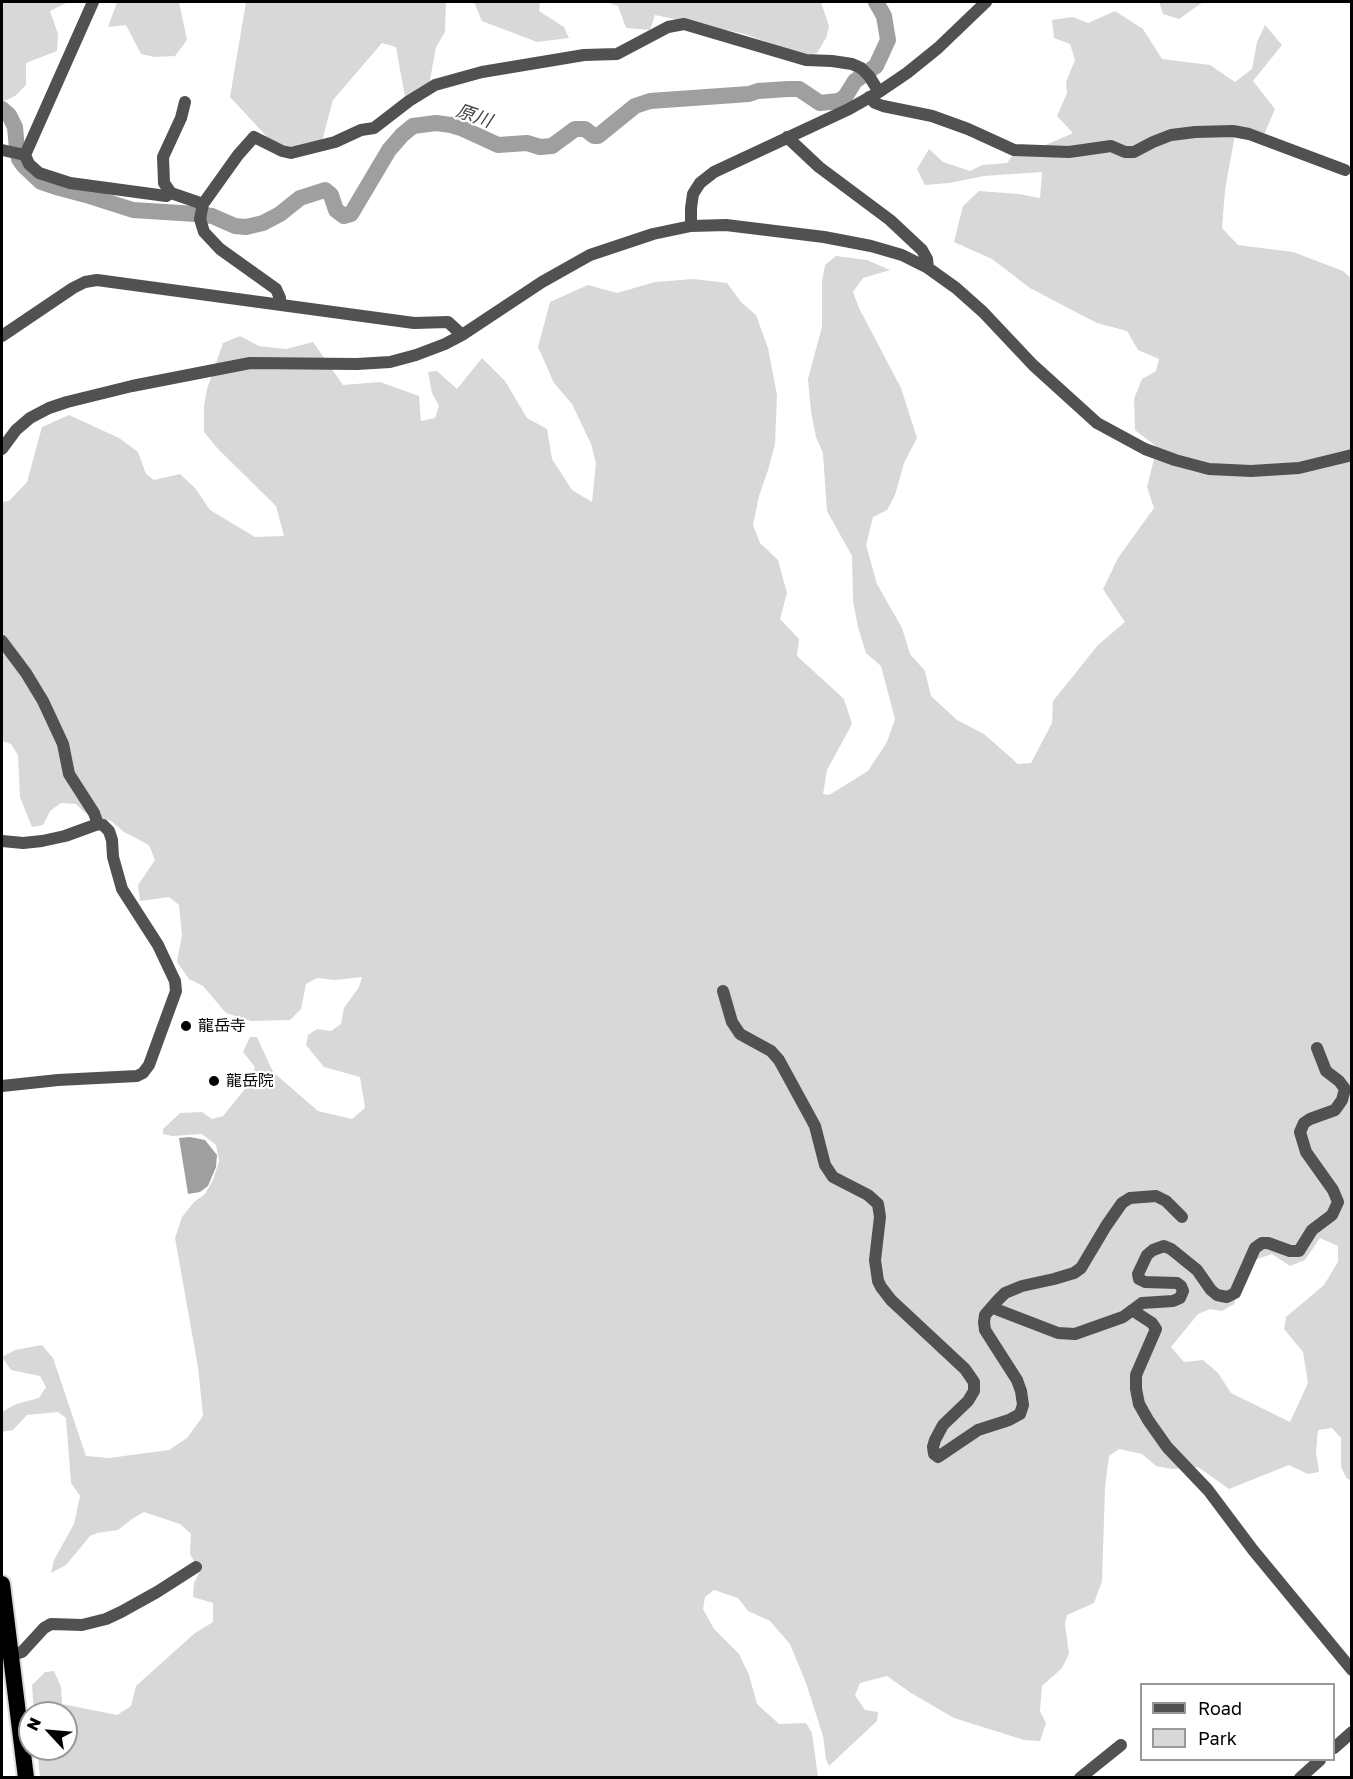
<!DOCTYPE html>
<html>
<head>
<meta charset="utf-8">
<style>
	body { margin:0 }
	#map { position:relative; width:1353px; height:1779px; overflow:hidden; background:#fff; font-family:"Golos Text",sans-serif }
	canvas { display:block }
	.frame { position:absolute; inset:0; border:3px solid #000; pointer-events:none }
	.legend { position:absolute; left:1140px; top:1683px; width:195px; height:78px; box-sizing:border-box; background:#fff; border:2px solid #999; margin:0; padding:8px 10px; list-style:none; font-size:18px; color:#000 }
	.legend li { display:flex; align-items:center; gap:12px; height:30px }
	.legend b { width:30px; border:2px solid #999 }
	.north { position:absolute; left:18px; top:1701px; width:60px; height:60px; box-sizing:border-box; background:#fff; border:2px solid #999; border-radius:50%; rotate:296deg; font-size:16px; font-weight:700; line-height:24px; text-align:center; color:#000 }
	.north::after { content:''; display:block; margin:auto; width:21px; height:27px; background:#000; clip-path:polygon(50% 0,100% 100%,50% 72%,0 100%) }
</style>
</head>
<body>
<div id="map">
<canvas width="1353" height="1779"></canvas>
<div class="frame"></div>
<ul class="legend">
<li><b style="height:8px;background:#515151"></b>Road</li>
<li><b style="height:16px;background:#d8d8d8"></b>Park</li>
</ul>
<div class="north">N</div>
</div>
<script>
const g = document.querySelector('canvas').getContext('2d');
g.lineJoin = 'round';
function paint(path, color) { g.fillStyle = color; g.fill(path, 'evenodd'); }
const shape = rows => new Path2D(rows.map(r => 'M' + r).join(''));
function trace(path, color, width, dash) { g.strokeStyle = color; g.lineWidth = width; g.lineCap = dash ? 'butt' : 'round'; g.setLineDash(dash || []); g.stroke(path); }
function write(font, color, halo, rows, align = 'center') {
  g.font = font + ' "Golos Text","Noto Sans JP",sans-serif'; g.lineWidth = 4.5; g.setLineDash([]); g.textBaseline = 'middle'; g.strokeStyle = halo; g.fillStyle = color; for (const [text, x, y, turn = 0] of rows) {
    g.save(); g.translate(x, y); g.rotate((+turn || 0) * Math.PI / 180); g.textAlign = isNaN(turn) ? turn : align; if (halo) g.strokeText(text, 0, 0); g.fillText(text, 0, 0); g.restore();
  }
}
paint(shape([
	[2,2,68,2,50,11,58,34,57,51,26,63,26,85,15,96,2,102],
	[117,2,179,2,187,40,175,56,154,57,141,54,126,25,108,27],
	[246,2,446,2,445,32,436,47,428,91,405,97,396,47,382,43,333,100,322,141,291,148,269,139,230,97],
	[474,2,540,2,539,11,564,27,569,38,537,42,482,21],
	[607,2,821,2,829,26,826,38,817,53,804,56,745,34,655,15,650,30,626,28,618,6],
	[1159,2,1203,2,1179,19,1163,14],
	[1115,11,1143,29,1162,59,1210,65,1235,82,1252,69,1257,42,1265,25,1282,45,1253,81,1275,109,1264,135,1236,129,1225,190,1222,228,1238,245,1293,252,1343,271,1351,278,1351,1480,1347,1479,1341,1467,1341,1438,1332,1428,1318,1430,1316,1452,1319,1472,1308,1474,1289,1465,1229,1489,1198,1467,1172,1469,1156,1466,1142,1454,1119,1449,1109,1456,1105,1488,1102,1581,1094,1603,1067,1615,1065,1624,1069,1654,1062,1668,1042,1686,1040,1711,1046,1723,1040,1741,1024,1740,954,1718,911,1693,887,1676,860,1683,855,1695,865,1710,878,1712,877,1721,829,1766,826,1759,823,1736,806,1683,790,1644,770,1621,748,1611,738,1598,714,1590,705,1597,703,1609,714,1629,739,1654,749,1675,757,1704,779,1724,806,1723,812,1733,818,1777,40,1777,37,1749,66,1749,66,1713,34,1713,32,1685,45,1672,54,1671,61,1687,62,1704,117,1715,131,1706,136,1686,195,1633,213,1622,213,1603,193,1597,194,1583,200,1571,190,1554,191,1534,180,1524,144,1512,132,1519,118,1530,97,1533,90,1536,66,1565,51,1573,54,1560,74,1524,80,1496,71,1483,66,1418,58,1412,27,1415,13,1430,2,1432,2,1412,16,1404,39,1398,46,1387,40,1376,11,1370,2,1357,15,1350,42,1345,53,1358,86,1456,109,1458,169,1450,187,1438,203,1416,198,1367,175,1238,182,1217,194,1202,205,1194,213,1180,219,1161,216,1145,202,1134,172,1136,163,1134,163,1129,180,1113,202,1112,212,1119,223,1116,249,1084,255,1067,243,1052,250,1037,257,1037,273,1072,318,1111,352,1119,365,1108,360,1077,324,1067,306,1045,308,1035,317,1029,331,1031,341,1024,344,1008,359,987,362,977,335,980,317,978,306,984,301,1009,290,1020,251,1021,226,1013,203,986,189,979,177,962,182,935,179,905,169,897,140,901,138,885,155,860,149,845,124,832,111,821,84,812,76,804,61,803,50,811,43,825,32,827,20,797,18,755,11,744,2,741,2,502,9,501,27,482,42,427,69,415,119,438,138,452,146,474,154,480,180,474,195,488,210,510,255,537,284,536,276,506,218,449,204,432,204,406,207,389,223,343,240,336,259,346,286,349,313,342,343,385,380,382,419,396,421,421,435,418,439,406,432,393,428,372,437,371,457,389,482,358,505,381,527,418,547,429,552,459,572,490,592,502,596,463,591,444,572,404,554,383,538,347,550,302,588,285,617,293,655,282,694,279,727,283,741,302,756,315,768,348,777,395,775,444,768,470,759,496,753,525,760,543,778,560,787,593,780,619,799,639,797,656,844,699,852,724,827,770,823,794,829,795,868,771,887,742,895,719,881,666,866,653,858,627,853,601,852,556,827,511,823,453,816,437,811,411,808,379,822,327,822,282,825,265,836,256,867,260,890,270,863,278,853,292,859,308,901,388,917,438,904,463,895,495,887,510,873,517,866,545,877,584,902,628,910,654,925,671,931,696,957,720,984,734,1018,764,1031,763,1052,723,1053,701,1098,645,1125,622,1103,589,1118,558,1154,508,1147,487,1157,447,1135,430,1134,399,1142,379,1156,371,1159,359,1138,350,1127,331,1097,323,1068,308,1030,288,992,259,954,242,963,206,979,191,1019,194,1040,198,1042,172,984,176,949,183,925,185,917,169,929,149,943,162,970,171,982,165,1007,163,1013,155,1039,148,1073,133,1057,116,1067,93,1066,82,1075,60,1070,44,1054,38,1052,20,1073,17,1088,23],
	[1320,1238,1338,1246,1338,1262,1324,1285,1286,1317,1284,1329,1303,1352,1308,1383,1290,1422,1231,1393,1218,1373,1203,1360,1184,1362,1171,1347,1198,1314,1210,1309,1222,1311,1234,1304,1249,1262,1272,1254,1290,1266,1305,1260]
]), '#d8d8d8');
paint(shape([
	[190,1137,205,1140,217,1155,216,1167,208,1186,200,1192,188,1194,179,1138]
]), '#9f9f9f');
trace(shape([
	[2,109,9,115,15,127,17,149,19,159,24,166,41,182,56,187,86,195,133,210,196,214,212,216,235,226,246,227,263,223,280,214,300,198,325,190,331,195,336,210,344,216,351,214,389,150,402,135,413,126,436,123,451,125,461,128,498,145,527,143,540,147,552,146,575,129,585,129,594,136,598,136,635,106,650,101,749,94,758,91,788,89,799,89,820,103,839,101,845,97,855,81,876,66,888,40,884,16,876,2]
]), '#9f9f9f', 16);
const highway = shape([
	[2,1584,26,1778]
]);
trace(highway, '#dbdbdb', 20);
trace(shape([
	[869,97,875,103,883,106,932,116,968,129,1014,150,1069,152,1111,146,1125,152,1134,152,1153,142,1171,135,1195,132,1233,131,1249,134,1345,170],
	[185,102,181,118,163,157,164,183,171,193,203,204,238,155,254,137,282,151,291,153,335,142,361,130,374,128,409,101,435,85,482,72,584,55,617,54,668,27,684,24,806,60,832,61,852,64,861,68,869,76,879,92],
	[787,137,819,167,890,220,922,250,927,259,928,268],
	[2,150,25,155,29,164,39,173,70,183,166,196,171,193],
	[25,155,93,2],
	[203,204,200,219,204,232,220,249,276,289,280,298,281,305],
	[691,226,691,208,693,194,700,183,714,172,849,109,879,92,907,73,938,48,986,2],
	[2,336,73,288,85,282,97,280,414,323,448,322,462,335],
	[2,449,16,430,30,418,49,408,67,402,132,386,250,363,357,364,390,362,416,355,445,344,462,335,542,282,590,255,653,234,691,226,726,225,824,237,871,246,902,255,928,268,956,288,983,312,1033,365,1097,423,1145,449,1175,460,1209,469,1251,471,1299,468,1352,455],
	[2,641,26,673,43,701,63,744,69,774,94,813,98,824],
	[2,841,23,843,42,841,65,836,98,824,103,825,109,831,112,840,113,857,122,889,158,945,175,981,176,991,149,1065,143,1073,137,1076,58,1080,2,1086],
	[723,991,732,1022,740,1034,771,1051,779,1060,815,1126,825,1165,833,1177,868,1195,878,1204,880,1217,875,1260,878,1281,881,1287,891,1300,965,1369,974,1382,974,1391,968,1401,943,1425,935,1440,933,1447,934,1454,938,1457,978,1430,1009,1420,1020,1414,1023,1405,1021,1391,1017,1380,985,1330,984,1322,985,1315,998,1300,1005,1293,1022,1286,1054,1279,1074,1273,1081,1268,1106,1226,1122,1203,1130,1198,1156,1196,1166,1201,1182,1217],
	[993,1308,1058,1333,1075,1334,1123,1317,1142,1303,1173,1301,1180,1298,1183,1291,1181,1286,1177,1283,1145,1282,1139,1279,1138,1274,1147,1255,1153,1250,1164,1246,1171,1249,1197,1270,1211,1290,1217,1295,1227,1297,1235,1293,1255,1248,1262,1243,1268,1243,1290,1251,1299,1251,1312,1230,1332,1215,1338,1202,1333,1190,1306,1152,1300,1132,1304,1123,1310,1119,1335,1110,1342,1100,1345,1089,1339,1081,1326,1071,1317,1048],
	[1132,1310,1152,1323,1156,1329,1136,1375,1136,1389,1139,1404,1148,1420,1167,1447,1208,1490,1253,1550,1352,1670],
	[11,1655,22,1652,44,1628,51,1624,82,1625,106,1619,121,1612,157,1592,196,1567],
	[1334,1748,1352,1732],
	[1080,1778,1121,1745],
	[1300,1778,1320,1760]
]), '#515151', 12);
trace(highway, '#000', 16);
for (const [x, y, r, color] of [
	[186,1026,6,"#000"],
	[214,1081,6,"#000"]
]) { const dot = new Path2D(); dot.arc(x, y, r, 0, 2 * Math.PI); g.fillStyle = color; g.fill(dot); trace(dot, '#fff', 2); }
write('16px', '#000', '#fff', [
	["龍岳寺",198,1026],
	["龍岳院",226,1081]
], 'left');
write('italic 18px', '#404040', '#fff', [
	["原川",474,116,19]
]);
</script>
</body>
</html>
